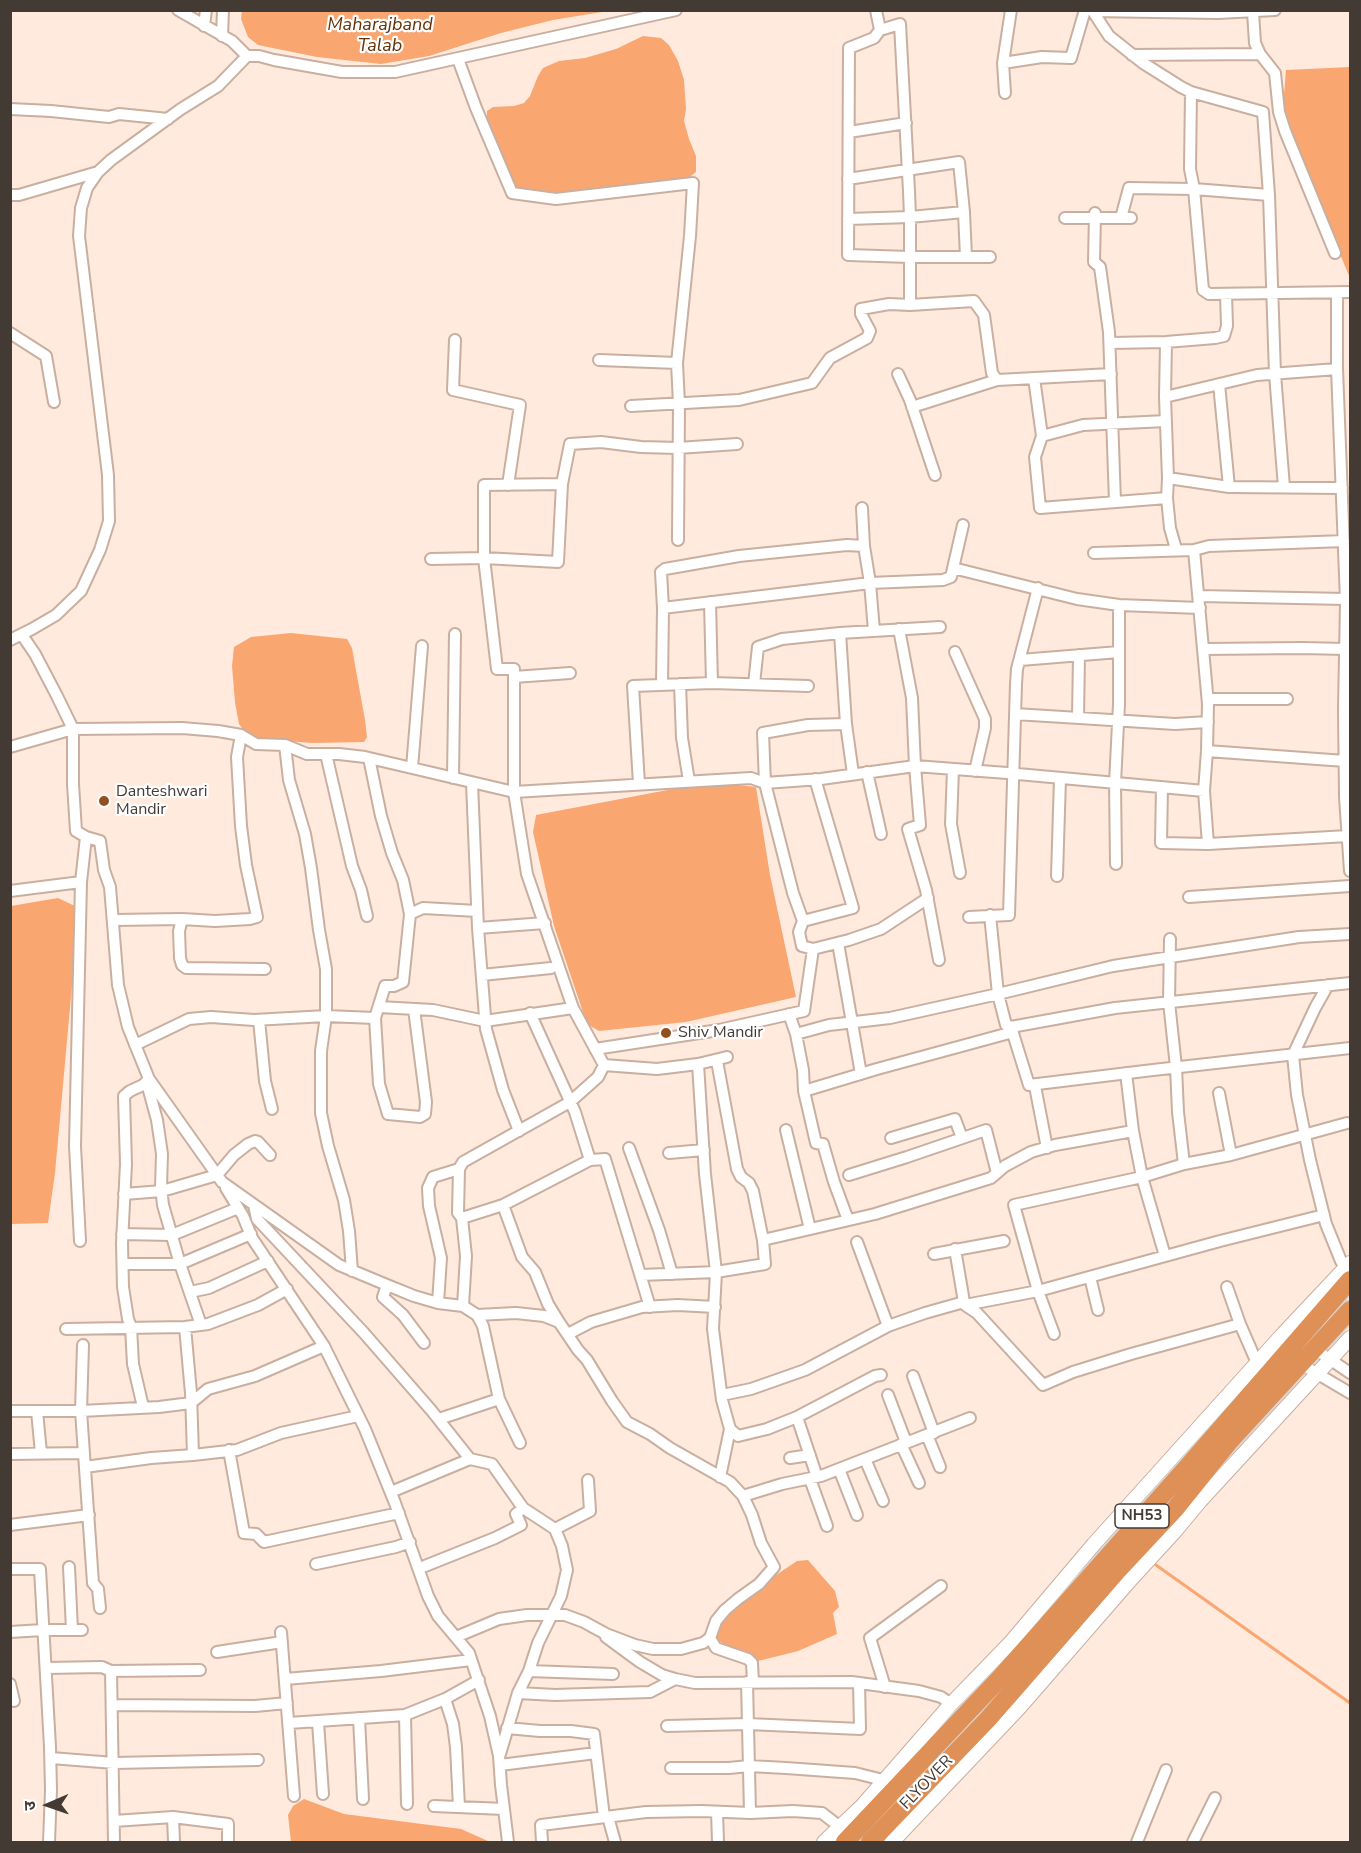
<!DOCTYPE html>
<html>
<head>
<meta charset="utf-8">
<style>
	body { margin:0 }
	#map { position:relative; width:1361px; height:1853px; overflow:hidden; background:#ffeadd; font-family:"Nunito Sans","Noto Sans Devanagari",sans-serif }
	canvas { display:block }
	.frame { position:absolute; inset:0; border:12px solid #443a34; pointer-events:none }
	.north { position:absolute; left:18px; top:1775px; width:60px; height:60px; -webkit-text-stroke:4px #fff; paint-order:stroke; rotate:268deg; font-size:16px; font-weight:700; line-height:24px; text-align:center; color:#443a34 }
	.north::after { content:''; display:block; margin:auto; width:21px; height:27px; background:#443a34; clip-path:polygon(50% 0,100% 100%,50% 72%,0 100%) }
</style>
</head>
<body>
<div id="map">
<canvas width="1361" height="1853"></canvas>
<div class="frame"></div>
<div class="north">उ</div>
</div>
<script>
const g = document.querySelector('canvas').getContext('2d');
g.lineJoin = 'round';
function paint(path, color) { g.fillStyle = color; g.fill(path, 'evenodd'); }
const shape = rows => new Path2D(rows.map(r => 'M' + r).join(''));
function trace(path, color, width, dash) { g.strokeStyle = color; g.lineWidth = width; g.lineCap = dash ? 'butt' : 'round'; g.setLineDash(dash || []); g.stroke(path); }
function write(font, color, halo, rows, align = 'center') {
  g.font = font + ' "Nunito Sans",sans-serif'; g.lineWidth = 4.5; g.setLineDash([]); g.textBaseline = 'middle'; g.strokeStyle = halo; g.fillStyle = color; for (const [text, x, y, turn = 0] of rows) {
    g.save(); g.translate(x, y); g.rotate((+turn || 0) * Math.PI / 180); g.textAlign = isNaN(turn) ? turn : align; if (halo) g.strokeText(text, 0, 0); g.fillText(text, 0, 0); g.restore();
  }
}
paint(shape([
	[242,10,608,10,608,11,553,20,501,33,429,56,381,64,317,57,258,45,248,37,241,19],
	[643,36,661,38,669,45,678,61,684,80,686,109,684,121,689,139,696,156,696,172,678,186,632,189,626,185,618,186,575,197,543,197,512,186,487,130,487,111,493,107,514,106,524,103,530,96,538,76,543,68,559,61,585,58,616,49],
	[1350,67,1350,278,1298,154,1283,107,1286,70],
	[291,633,347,639,352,648,365,720,367,737,364,742,313,743,260,739,246,733,239,724,235,702,232,666,234,647,251,637],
	[710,782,756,787,770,875,796,997,686,1022,599,1031,587,1024,554,926,533,832,536,815],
	[58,898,79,908,55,1173,48,1223,11,1224,11,906],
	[808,1560,835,1591,839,1607,833,1613,837,1634,798,1651,758,1661,745,1653,725,1647,717,1638,721,1620,740,1599,797,1561],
	[304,1799,344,1814,461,1829,488,1841,488,1842,291,1842,288,1815,293,1806]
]), '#f9a671');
trace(shape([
	[1156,1565,1350,1703]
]), '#f9a671', 3);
const minor = shape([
	[178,10,232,41,247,56],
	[876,10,880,30],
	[1092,10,1109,36,1143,63,1181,87,1191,92,1263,112,1269,195,1275,374,1284,487],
	[1092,11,1218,13,1275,10],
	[1253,12,1255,43,1260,54,1275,73,1279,112,1285,131,1335,253],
	[204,26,206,10],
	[222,36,223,10],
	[1132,55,1260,54],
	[458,59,476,108,512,193,556,199,693,183,690,236,677,363,599,360],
	[1003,63,1042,57,1071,58,1085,10],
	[1191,92,1190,169,1194,189,1203,290,1209,294,1350,292],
	[1005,93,1003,63,1011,10],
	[10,109,51,111,109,117,119,114,168,119],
	[849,132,906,123],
	[848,179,959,162,964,212,966,257],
	[10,195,19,195,98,172],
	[1095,213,1094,262,1100,267,1109,332,1115,502],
	[1065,218,1131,218],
	[1121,218,1129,188,1194,189,1269,195],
	[848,219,910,217,964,212],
	[1337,293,1337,369,1346,601,1344,709,1345,797,1350,871],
	[910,305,910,217,909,191,900,24,880,30,874,38,849,48,848,255,910,257,990,257],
	[10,333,46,356,54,402],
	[455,340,453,390,520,405,508,485],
	[1166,342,1165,397,1168,478,1167,498,1170,528,1176,549],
	[1110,343,1166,342,1215,338,1224,336,1227,326,1226,294],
	[677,363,679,404,678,540],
	[898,374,910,400,935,475],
	[1034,378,1042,436,1035,457,1040,508,1167,498],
	[1219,384,1229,487],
	[1165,397,1257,375,1337,369],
	[631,406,739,400,812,383,830,358,867,338,870,331,861,314,861,309,889,304,910,305,974,301,984,315,992,373,997,380,1111,374],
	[912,407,997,380],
	[1042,436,1083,425,1166,421],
	[1168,478,1229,487,1342,488],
	[862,508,864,546,870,583,874,631],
	[1094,553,1194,550,1209,546,1344,541],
	[431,559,484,558,558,562,562,484,570,444,601,442,641,447,678,448,737,444],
	[953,568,1077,599,1119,605],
	[1199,596,1346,599],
	[710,602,712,683],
	[663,608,870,583,943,580,951,577,963,525],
	[899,629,912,698,915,766,920,825,908,829,926,890,939,960],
	[840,633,846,724,853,774],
	[22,635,35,654,57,696,73,729,73,784,76,831,86,837,100,841,104,870,110,887,118,985,128,1027,149,1079,222,1182,339,1265,387,1285,414,1296,438,1303,463,1306,477,1315,516,1313,544,1316,559,1322,578,1350,587,1360,612,1401,627,1422,650,1434,670,1448,730,1482,743,1496,752,1515,761,1543,774,1567,759,1584,738,1599,725,1610,716,1621,710,1638,703,1643,681,1649,653,1649,635,1645,606,1634,584,1622,565,1615,527,1615,499,1619,456,1637],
	[10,640,32,629,56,615,81,591,100,550,109,521,108,475,79,236,81,208,87,188,98,172,111,160,181,109,218,86,247,56,259,56,274,60,342,72,395,72,676,10],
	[1203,649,1303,648,1345,649],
	[955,652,985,719,985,728,975,771],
	[1020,660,1119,652],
	[514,677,570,673],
	[680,684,682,738,689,781],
	[754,684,758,647,782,639,840,633,940,627],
	[662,685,663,608,661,572,665,569,739,556,847,545,864,546],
	[1208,699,1287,699],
	[1015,714,1175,724,1208,722],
	[1078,718,1079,655],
	[846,724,808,725,763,733,765,783,821,779,915,766,1007,773,1204,791,1207,751,1208,704,1194,550],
	[10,747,73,729,182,728,218,731,241,735,256,744,285,745,307,754,339,754,365,757,514,792,751,778,765,783,793,893,803,921,799,932,802,946,813,949,804,1011,719,1030,595,1049],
	[1207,751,1345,761],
	[326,754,352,866,361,890,367,916],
	[412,768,422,646],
	[953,769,951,824,960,873],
	[867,772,881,834],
	[453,778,455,634],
	[472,783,478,928,486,1029,503,1090,519,1131],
	[639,784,633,686,712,683,808,686],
	[1162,787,1161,843,1208,844,1348,836],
	[1204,791,1208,844],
	[1116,864,1115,783,1119,704,1119,605,1200,608],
	[1057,876,1060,778],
	[10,891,81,882],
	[1189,897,1350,886],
	[410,914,423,908,477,911],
	[990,915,998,994,1006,1025,1011,1027,1029,1085,1153,1070,1350,1048],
	[969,917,1009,915,1016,684,1017,669,1038,588],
	[182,919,215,921,250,919,257,917,246,865,241,826,237,757,241,735],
	[114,920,182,919,179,931,180,958,182,965,186,968,265,969],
	[803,921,853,908,815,779],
	[478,928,545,923],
	[1170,939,1169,1002,1176,1067,1178,1112,1184,1164],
	[838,943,861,1074],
	[813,949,849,940,881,929,928,898],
	[482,975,551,968],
	[1328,985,1315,1008,1293,1055,1297,1095,1310,1160,1326,1224,1341,1261,1345,1268],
	[379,1007,433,1010,485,1021,573,1008],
	[530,1013,575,1112,590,1160],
	[789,1014,796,1034,803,1070,804,1091,816,1143,823,1144,834,1182,848,1220],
	[375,1018,379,1084,388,1114,420,1117,425,1114,426,1102,414,1009],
	[259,1020,265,1081,272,1109],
	[1011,1027,1115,1008,1350,983],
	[796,1034,829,1025,890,1018,998,994,1113,966,1299,937,1350,934],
	[135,1045,189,1019,211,1017,254,1020,326,1016,326,969,319,930,311,868,305,834,289,780,285,745],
	[698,1064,705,1174,716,1272,713,1329,722,1400,730,1429],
	[604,1065,657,1069,698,1064,727,1057],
	[1126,1073,1133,1131,1142,1177,1165,1256],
	[149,1079,148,1087,157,1120,162,1154,161,1187,163,1205,180,1264,201,1325],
	[1035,1086,1047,1148],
	[804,1091,877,1069,1013,1032],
	[1219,1093,1231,1155],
	[786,1130,810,1229],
	[891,1138,955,1119,962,1138],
	[629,1148,659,1230,672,1274],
	[669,1153,704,1150],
	[849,1175,907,1157,986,1130,997,1173],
	[226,1188,243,1216,252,1238,324,1346,365,1429,395,1503,428,1596,438,1616,469,1653,490,1716,499,1756,501,1785,508,1842],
	[124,1194,162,1191,217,1175,234,1155,248,1144,255,1141,258,1142,270,1155],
	[254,1205,257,1219,364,1333,431,1410,470,1459,492,1464,523,1508,555,1529,562,1546,567,1570,561,1596,538,1643,529,1671,518,1693,500,1754],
	[503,1205,522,1257,535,1272,548,1304,559,1322],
	[462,1218,503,1205,590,1160,605,1159,650,1307],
	[122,1234,172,1235,238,1208],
	[763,1240,875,1214,991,1178,1005,1166,1031,1152,1055,1145,1133,1131],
	[80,1241,75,1146,81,882,86,837],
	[857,1242,888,1326],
	[955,1249,964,1302],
	[934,1254,1004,1241],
	[123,1264,180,1264,251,1234],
	[352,1271,349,1231,344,1200,328,1146,321,1113,321,1051,326,1016,375,1018,385,986,394,986,403,982,410,914,403,880,392,853,381,816,369,758],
	[641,1275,716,1272,765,1264,763,1240,753,1191,749,1183,741,1177,737,1169,717,1061],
	[1090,1277,1098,1310],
	[387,1285,383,1297,403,1315,424,1343],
	[1227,1287,1240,1324,1257,1363],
	[190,1292,209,1288,268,1261],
	[438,1303,441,1258,429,1206,428,1188,433,1177,459,1169],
	[965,1305,977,1313,1043,1385,1073,1372,1131,1354,1240,1324],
	[463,1306,466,1256,462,1218,458,1213,459,1169,463,1162,570,1102,598,1077,604,1065,573,1008,527,874,514,792,514,669,497,669,484,558,484,485,562,484],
	[477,1315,483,1326,499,1399,520,1443],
	[185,1327,191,1393,193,1455],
	[66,1329,185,1327,208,1324,258,1305,287,1289],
	[568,1334,591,1322,642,1307,678,1305,715,1307],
	[1054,1334,1038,1291,1014,1205,1142,1177,1184,1164,1231,1155,1347,1123],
	[83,1345,81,1411,93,1583,98,1589,100,1608],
	[1315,1349,1350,1373],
	[1301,1364,1350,1393],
	[913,1376,934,1433],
	[722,1395,751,1389,805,1370,888,1326,925,1313,964,1302,965,1305,1038,1291,1220,1241,1324,1215],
	[888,1395,906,1442],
	[143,1407,133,1364,131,1327,128,1319,123,1287,122,1243,126,1164,124,1096,130,1091,143,1085,149,1079],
	[10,1411,81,1411,159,1407,191,1403,208,1389,255,1376,324,1346],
	[37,1411,41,1453],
	[797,1417,817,1477],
	[439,1419,499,1399],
	[927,1435,940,1467],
	[901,1444,919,1483],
	[229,1450,244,1533,256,1534,264,1542,399,1513],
	[10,1454,84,1453],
	[790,1458,810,1455],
	[865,1459,883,1501],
	[85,1467,151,1458,193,1455,237,1450,281,1433,358,1416],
	[839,1469,857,1515],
	[720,1477,730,1429,738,1436,767,1429,797,1417,875,1376,881,1375],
	[810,1479,827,1526],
	[391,1492,470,1459],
	[743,1496,782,1484,821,1476,970,1418],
	[10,1525,89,1515],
	[555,1529,590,1511,588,1480],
	[316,1564,396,1547,410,1542],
	[69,1567,72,1630],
	[420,1568,495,1538,521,1525,516,1514,523,1508],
	[10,1569,40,1569,50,1747,51,1790,49,1842],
	[10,1632,43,1630,82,1630],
	[281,1632,294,1796],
	[606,1637,640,1662,662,1675,675,1679,695,1683,852,1682,919,1691,941,1697,951,1704],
	[710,1638,716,1648,748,1659,752,1663,753,1682],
	[217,1652,282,1642],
	[46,1668,102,1667,111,1671,200,1670],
	[111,1671,114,1842],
	[529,1671,613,1674],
	[285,1679,381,1671,471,1660],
	[747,1682,750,1813],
	[10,1684,14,1701],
	[885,1687,870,1638,941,1586],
	[518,1693,555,1695,650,1692,675,1679],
	[445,1699,453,1724,456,1747,459,1807],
	[113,1705,255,1706,287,1703],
	[405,1715,407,1804],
	[359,1718,363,1799],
	[318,1722,323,1794],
	[289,1723,405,1715,445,1699,479,1680],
	[667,1726,748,1724,860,1729,859,1683],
	[507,1728,540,1731,571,1731,594,1734,604,1817],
	[51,1758,114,1763,258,1760],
	[500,1765,596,1753],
	[671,1768,729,1768,749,1766,786,1768,855,1773,883,1780],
	[434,1806,504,1809],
	[717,1812,718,1842],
	[173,1817,174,1842],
	[608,1817,615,1842],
	[114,1821,173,1817,228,1824,228,1842],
	[542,1842,541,1825,646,1812,702,1811,750,1813,793,1811,822,1813,840,1827],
	[1137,1842,1166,1770],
	[1193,1842,1215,1798]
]);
const tertiary = shape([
	[824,1842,862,1806,951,1704,1012,1641,1094,1544,1284,1333,1350,1263],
	[892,1842,1019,1708,1132,1578,1176,1530,1200,1501,1350,1338]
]);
const trunk = shape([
	[845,1842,999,1679,1189,1465,1350,1280],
	[870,1842,988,1719,1117,1571,1175,1509,1228,1443,1350,1310]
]);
trace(minor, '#c8afa0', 14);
trace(tertiary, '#c8afa0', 16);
trace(trunk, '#d6d4d2', 21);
trace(minor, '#fff', 10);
trace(tertiary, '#fff', 14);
trace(trunk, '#de9056', 18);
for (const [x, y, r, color] of [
	[104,801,6,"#924f20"],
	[666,1033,6,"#924f20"]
]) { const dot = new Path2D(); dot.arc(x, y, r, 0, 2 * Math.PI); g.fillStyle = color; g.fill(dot); trace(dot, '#fff', 2); }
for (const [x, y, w] of [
	[1142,1516,54]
]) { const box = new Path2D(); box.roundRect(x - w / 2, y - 12, w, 24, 4.5); g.fillStyle = '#fff'; g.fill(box); trace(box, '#443a34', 1.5); }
write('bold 15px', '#443a34', null, [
	["NH53",1142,1516]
]);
write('16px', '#443a34', '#fff', [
	["Danteshwari",116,792],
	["Mandir",116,810],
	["Shiv Mandir",678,1033]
], 'left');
write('16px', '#443a34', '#fff', [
	["FLYOVER",927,1783,-46]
]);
write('italic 18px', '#643006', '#fff', [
	["Maharajband",380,26],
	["Talab",380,47]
]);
</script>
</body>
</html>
